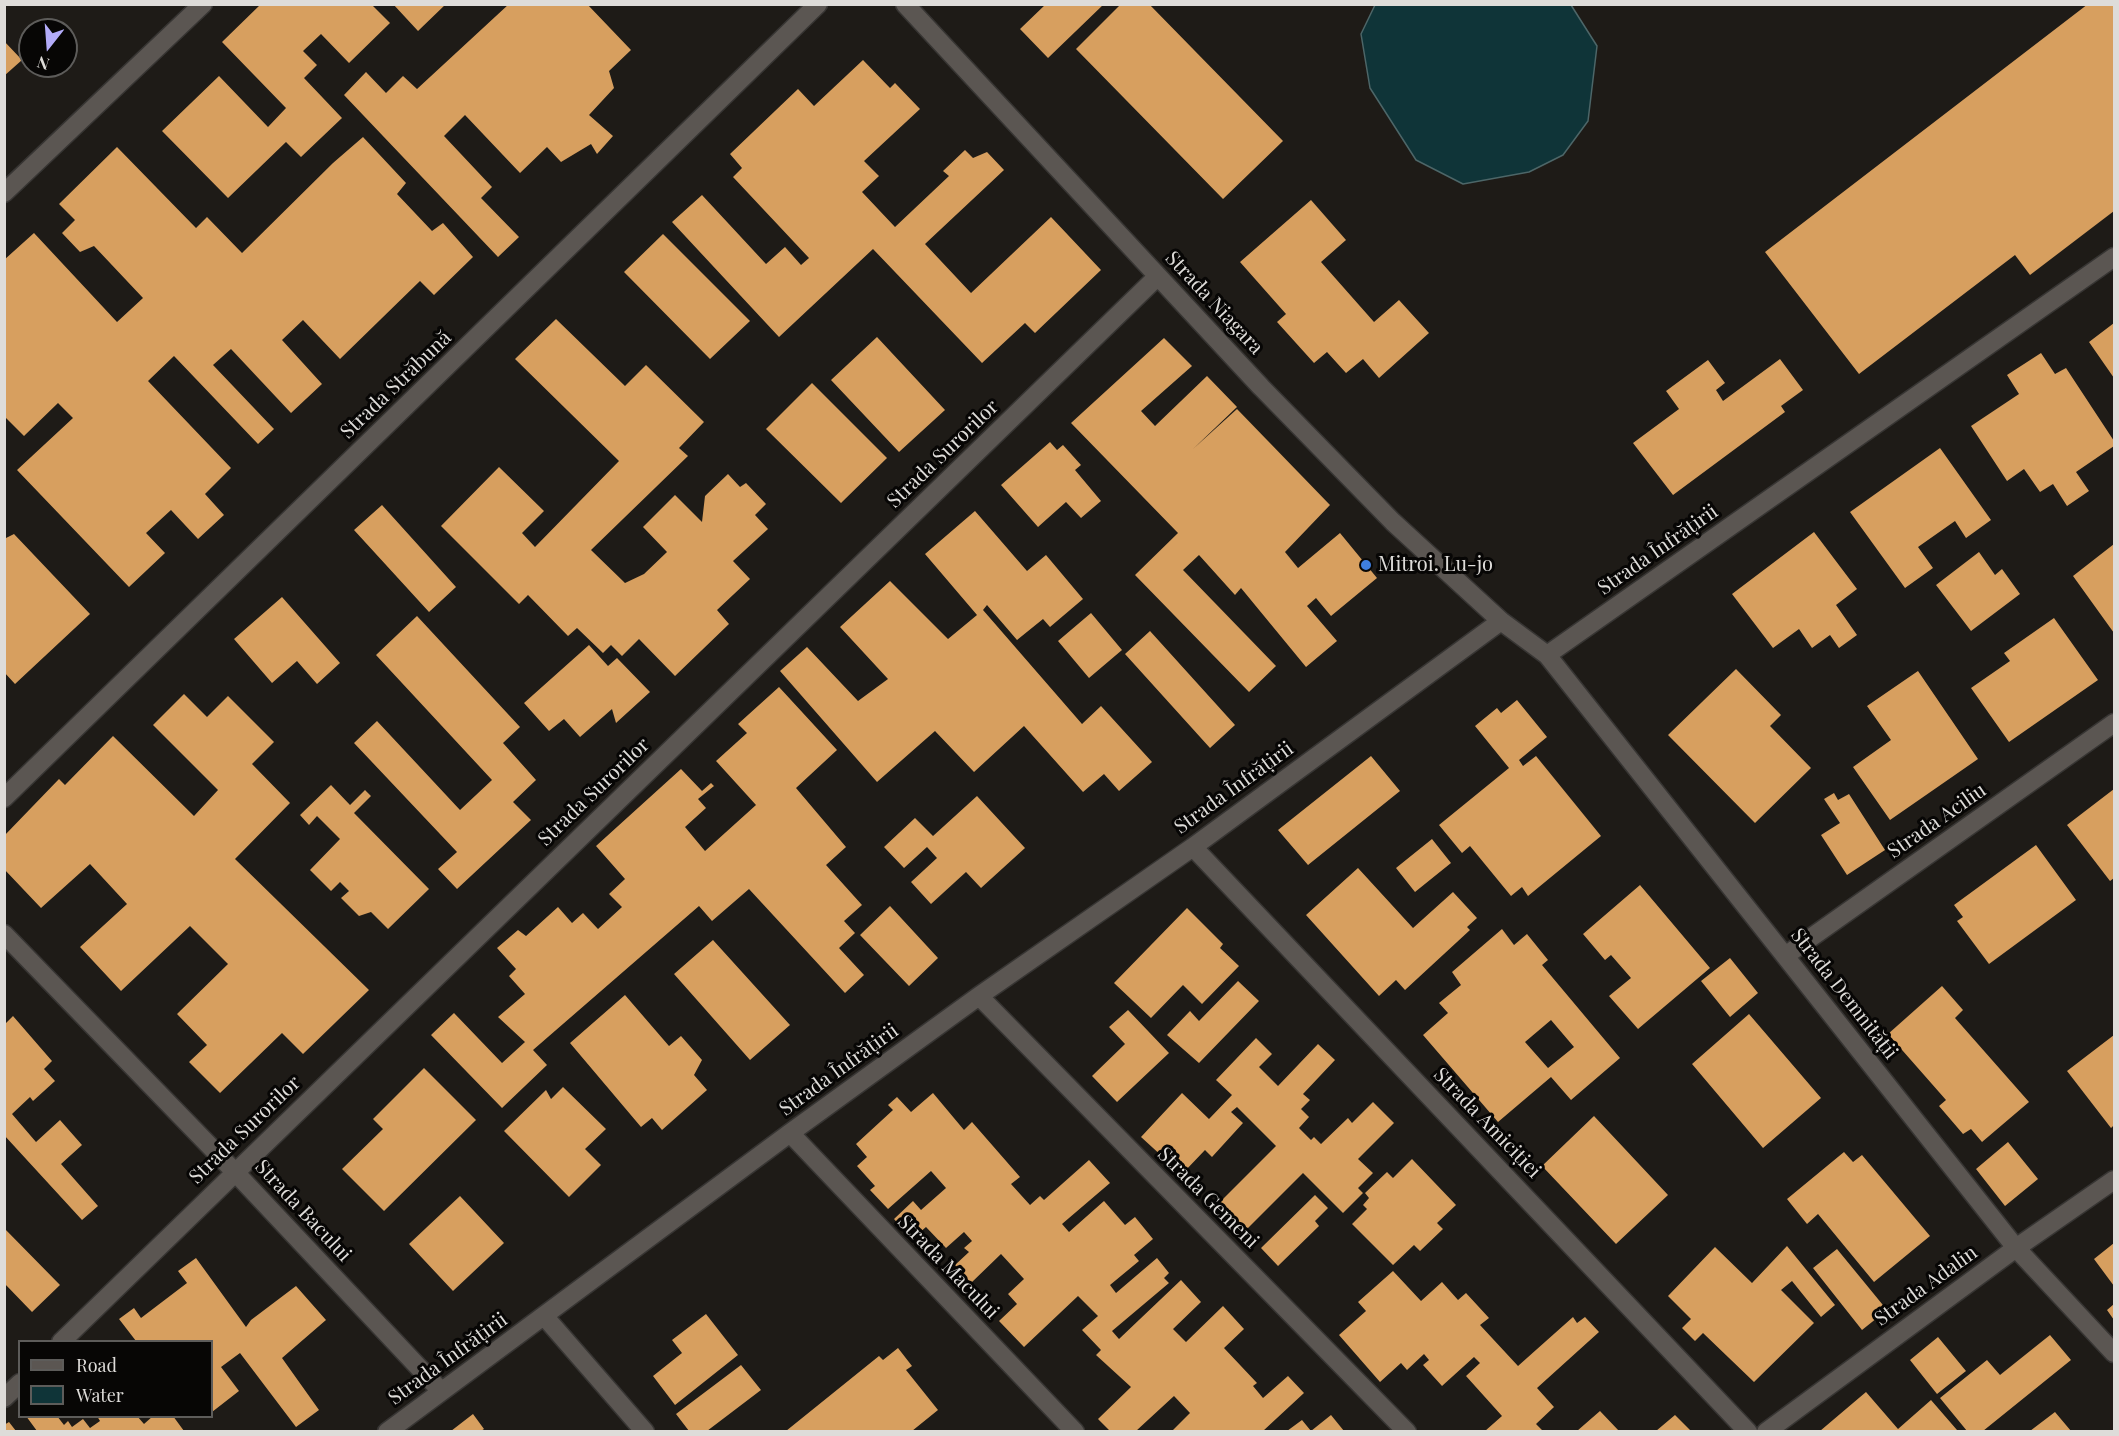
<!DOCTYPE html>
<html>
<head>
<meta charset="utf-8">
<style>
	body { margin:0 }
	#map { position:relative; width:2119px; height:1436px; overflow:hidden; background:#1e1b17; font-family:"Playfair Display",serif }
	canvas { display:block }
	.frame { position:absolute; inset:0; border:6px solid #dedcd9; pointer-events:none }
	.legend { position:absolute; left:18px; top:1340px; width:195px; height:78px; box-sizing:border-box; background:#070605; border:2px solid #5d5c5a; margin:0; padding:8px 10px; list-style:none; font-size:18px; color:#dedcd9 }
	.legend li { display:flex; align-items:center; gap:12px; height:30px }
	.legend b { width:30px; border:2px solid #5d5c5a }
	.north { position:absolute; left:18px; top:18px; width:60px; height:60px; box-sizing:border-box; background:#070605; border:2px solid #5d5c5a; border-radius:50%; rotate:197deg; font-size:16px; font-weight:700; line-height:24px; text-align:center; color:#dedcd9 }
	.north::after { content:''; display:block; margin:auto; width:21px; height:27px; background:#b3acf9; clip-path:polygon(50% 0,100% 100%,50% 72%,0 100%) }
</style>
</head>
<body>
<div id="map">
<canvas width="2119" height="1436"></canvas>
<div class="frame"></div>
<ul class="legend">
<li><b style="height:8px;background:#5b5652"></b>Road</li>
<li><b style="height:16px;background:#0f3438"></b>Water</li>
</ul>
<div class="north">N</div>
</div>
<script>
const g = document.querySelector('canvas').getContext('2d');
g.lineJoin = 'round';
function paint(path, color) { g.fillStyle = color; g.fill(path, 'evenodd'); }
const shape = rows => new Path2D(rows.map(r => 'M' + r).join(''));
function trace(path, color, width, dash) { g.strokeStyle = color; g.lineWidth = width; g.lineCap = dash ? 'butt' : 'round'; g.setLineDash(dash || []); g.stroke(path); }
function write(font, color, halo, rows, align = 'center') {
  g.font = font + ' "Playfair Display",serif'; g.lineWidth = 6; g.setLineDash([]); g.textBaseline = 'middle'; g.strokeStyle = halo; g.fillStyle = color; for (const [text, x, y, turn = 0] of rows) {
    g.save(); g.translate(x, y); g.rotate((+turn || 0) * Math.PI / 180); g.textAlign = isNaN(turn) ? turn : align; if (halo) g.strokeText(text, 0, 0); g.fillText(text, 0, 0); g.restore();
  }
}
const water = shape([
	[1375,5,1571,5,1597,46,1588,121,1563,155,1529,172,1463,184,1416,160,1370,88,1361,34,1375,5]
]);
paint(water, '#0f3438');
trace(water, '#4d6668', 1.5);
paint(shape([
	[261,4,371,4,390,23,349,63,321,34,303,51,317,65,304,78,342,118,301,157,286,142,228,198,162,131,219,76,268,127,286,108,222,42],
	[393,4,446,4,418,31],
	[509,4,587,4,631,50,609,71,614,88,589,115,613,136,597,154,591,144,561,162,547,147,520,173,465,115,444,136,492,187,481,198,519,237,498,257,344,95,366,72,386,93,403,76,417,89],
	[1046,4,1104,4,1048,58,1020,29],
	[1121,4,1149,4,1283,141,1223,199,1076,49],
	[2088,4,2114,4,2114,211,2030,275,2015,255,1859,374,1765,252],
	[4,41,22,60,4,76],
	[863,60,890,88,895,83,920,109,864,161,879,176,862,192,895,227,949,176,943,171,965,150,973,158,987,152,1004,170,925,244,971,293,1051,217,1101,270,1035,333,1025,323,982,363,873,249,779,337,672,222,702,195,766,264,785,247,801,265,809,258,733,177,742,168,730,154,798,89,814,106],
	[363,137,406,183,397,194,432,231,443,223,473,257,434,295,420,281,340,359,303,320,282,340,322,384,291,413,231,349,213,365,274,429,258,444,174,356,148,381,231,468,205,494,224,515,198,539,171,510,146,533,165,553,129,587,17,470,73,418,58,403,24,436,4,416,4,260,34,233,117,322,143,298,94,246,80,252,62,233,75,220,59,204,117,147,196,228,207,217,242,253,333,163],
	[1311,200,1346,240,1321,262,1374,322,1399,300,1429,333,1379,378,1363,359,1346,373,1327,352,1314,363,1277,322,1286,314,1240,262],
	[663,234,750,321,710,359,624,272],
	[556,319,625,386,646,365,704,422,679,448,688,456,591,550,625,583,644,574,667,552,643,527,675,495,702,522,705,496,728,474,740,487,746,483,766,504,755,515,768,529,733,561,750,579,717,610,729,624,675,676,639,639,622,656,611,645,603,653,577,628,568,636,528,595,519,604,441,526,499,467,544,511,522,533,535,547,619,461,515,359],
	[2114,323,2114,378,2089,342],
	[877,337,945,410,899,452,831,380],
	[1164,338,1192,366,1141,411,1155,426,1207,376,1237,407,1193,449,1237,409,1330,505,1285,552,1298,568,1340,533,1377,578,1331,616,1316,598,1307,606,1337,641,1306,667,1241,588,1235,595,1199,555,1183,570,1276,666,1249,692,1135,575,1178,533,1071,423],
	[2041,353,2055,374,2066,368,2114,441,2114,446,2076,472,2089,491,2067,506,2053,484,2040,492,2024,469,2007,481,1971,426,2019,394,2007,375],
	[1780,359,1803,390,1781,406,1785,412,1673,495,1633,443,1679,409,1666,391,1708,360,1725,383,1716,390,1723,401],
	[812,383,887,458,841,503,766,429],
	[1050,442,1057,450,1063,445,1081,465,1075,470,1101,501,1081,518,1066,502,1038,527,1001,485],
	[1940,448,1991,520,1966,538,1955,521,1918,547,1933,568,1905,588,1850,512],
	[382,505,456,587,429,612,354,530],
	[975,511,1027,571,1046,555,1083,599,1050,627,1043,619,1017,640,987,605,983,610,1082,724,1101,706,1152,762,1119,791,1104,774,1083,792,1024,726,974,772,935,731,877,782,780,671,807,647,858,701,888,679,840,627,890,581,948,639,977,615,925,554],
	[1814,532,1857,589,1836,605,1857,635,1839,648,1830,635,1812,648,1799,629,1773,648,1732,594],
	[14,534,90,614,15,684,4,672,4,539],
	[2114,544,2114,633,2073,576],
	[1979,552,1995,575,2002,569,2020,594,1971,631,1936,585],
	[282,597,340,663,317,684,297,661,272,683,234,639],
	[1091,613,1122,650,1089,678,1058,641],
	[417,616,520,727,503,743,536,780,513,802,531,820,457,889,438,869,457,852,354,743,377,721,460,810,492,780,376,655],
	[2054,618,2098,680,2009,742,1971,688,2010,661,2004,653],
	[1150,631,1235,725,1210,748,1125,654],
	[589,645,608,666,617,658,650,692,616,723,612,709,580,737,564,719,549,731,524,703],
	[1736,669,1781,715,1770,726,1811,768,1755,823,1668,735],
	[1918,671,1978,759,1890,820,1853,767,1891,740,1867,706],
	[779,687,837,750,796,788,846,847,826,865,862,905,844,921,855,933,839,948,864,975,845,993,749,889,712,921,699,906,533,1050,547,1065,502,1108,431,1035,454,1013,502,1063,525,1042,498,1017,525,994,509,976,516,969,497,948,518,930,526,936,558,907,572,923,583,913,598,929,622,907,609,894,625,879,596,846,681,769,702,791,711,783,714,786,698,799,706,808,685,827,705,851,756,805,716,761,747,733,738,724],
	[184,694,207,717,228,696,274,742,252,764,290,803,235,859,369,990,303,1054,282,1033,220,1093,189,1062,207,1045,177,1014,228,964,190,926,121,991,80,947,127,904,90,864,41,908,4,869,4,836,59,779,65,785,113,736,194,816,218,790,153,725],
	[1517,700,1547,737,1519,760,1523,766,1536,756,1601,836,1528,896,1522,887,1511,896,1470,846,1462,853,1439,825,1509,768,1475,726,1497,708,1501,713],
	[1371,756,1400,791,1308,865,1278,830],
	[331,785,350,805,365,790,371,796,354,813,429,889,388,929,371,912,359,916,341,898,349,891,340,882,331,891,310,870,340,839,317,816,309,825,300,815],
	[2114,789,2114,878,2110,881,2067,825],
	[1834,793,1838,800,1849,794,1885,850,1847,875,1821,835,1840,823,1824,799],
	[977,796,1025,848,981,888,966,872,931,904,911,882,937,858,927,847,904,868,884,847,915,818,933,836],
	[1432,839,1451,863,1415,892,1396,868],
	[2036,845,2076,900,1989,964,1957,921,1963,917,1954,905],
	[1358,868,1413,928,1453,892,1477,918,1467,927,1470,930,1405,990,1396,980,1379,996,1306,915],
	[1640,885,1710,968,1638,1029,1609,996,1631,978,1611,955,1605,960,1583,934],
	[890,906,938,958,909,986,860,935],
	[1187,908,1223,944,1220,948,1239,966,1202,1004,1183,985,1151,1018,1114,983],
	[1502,929,1514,945,1527,934,1548,960,1542,965,1620,1058,1571,1100,1551,1077,1498,1122,1423,1035,1448,1013,1439,1003,1461,985,1452,972],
	[1551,1020,1574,1047,1548,1068,1525,1042],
	[713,940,790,1025,750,1060,674,974],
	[1730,958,1758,993,1730,1017,1701,981],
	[1238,981,1259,1001,1199,1063,1167,1035,1190,1011,1199,1021],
	[1942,986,1963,1010,1955,1018,2029,1102,1982,1142,1971,1129,1963,1134,1939,1106,1946,1100,1888,1034],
	[625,995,669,1046,681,1036,702,1060,694,1075,707,1090,662,1130,652,1118,641,1127,570,1043],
	[1128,1010,1169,1053,1117,1102,1092,1076,1125,1044,1109,1027],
	[1749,1014,1821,1098,1763,1148,1692,1064],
	[13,1016,52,1061,44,1069,55,1081,33,1101,30,1097,12,1114,36,1142,60,1120,82,1145,61,1164,98,1206,82,1220,4,1135,4,1025],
	[2114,1035,2114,1125,2111,1128,2067,1071],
	[1256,1038,1272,1054,1259,1067,1278,1086,1318,1044,1335,1060,1303,1094,1310,1100,1301,1109,1309,1117,1299,1128,1311,1140,1314,1137,1321,1144,1348,1118,1352,1123,1373,1102,1394,1123,1358,1159,1373,1173,1358,1188,1363,1193,1343,1213,1303,1173,1246,1230,1236,1221,1230,1227,1213,1209,1276,1146,1237,1107,1231,1112,1243,1123,1212,1157,1205,1150,1184,1172,1167,1155,1164,1158,1141,1137,1182,1093,1209,1119,1232,1095,1216,1080],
	[424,1068,476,1120,384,1211,342,1169,383,1129,373,1119],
	[563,1087,606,1129,585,1149,601,1165,569,1197,504,1131,546,1090,551,1099],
	[933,1093,964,1130,972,1122,1020,1177,1011,1184,1030,1205,1040,1196,1044,1200,1089,1160,1110,1183,1062,1224,1069,1232,1104,1201,1125,1225,1135,1217,1153,1239,1134,1255,1139,1261,1110,1285,1116,1293,1157,1258,1169,1273,1164,1278,1169,1283,1112,1331,1119,1339,1181,1280,1201,1302,1173,1329,1186,1342,1223,1306,1244,1329,1224,1348,1257,1383,1253,1386,1263,1398,1288,1376,1304,1393,1263,1431,1172,1431,1190,1413,1174,1396,1136,1431,1110,1431,1098,1419,1131,1387,1096,1355,1101,1350,1082,1330,1098,1316,1078,1296,1024,1347,999,1321,1017,1304,1008,1294,1024,1279,1001,1254,971,1283,955,1265,969,1252,964,1248,972,1241,964,1232,946,1248,926,1227,912,1239,894,1219,913,1201,921,1210,946,1188,931,1171,888,1209,870,1190,875,1186,857,1166,867,1157,856,1144,893,1110,888,1105,897,1097,911,1112],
	[1594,1116,1668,1195,1616,1244,1542,1166],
	[2008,1142,2038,1179,2005,1206,1976,1169],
	[1844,1152,1853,1162,1862,1155,1930,1236,1874,1282,1818,1214,1807,1224,1787,1199],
	[1412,1159,1456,1205,1437,1223,1443,1229,1420,1251,1414,1245,1393,1265,1352,1224,1367,1209,1363,1205,1369,1198,1365,1193,1387,1172,1393,1178],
	[1315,1195,1328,1208,1315,1221,1319,1226,1278,1266,1261,1248],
	[460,1196,504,1243,453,1291,409,1244],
	[4,1228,60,1285,32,1312,4,1283],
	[2114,1243,2114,1286,2094,1259],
	[1787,1246,1835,1305,1821,1317,1792,1281,1781,1290,1814,1323,1754,1382,1703,1333,1695,1341,1682,1328,1691,1319,1668,1296,1715,1247,1752,1283],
	[1837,1249,1887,1310,1862,1330,1813,1268],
	[196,1258,246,1327,251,1320,296,1286,326,1320,282,1358,319,1410,296,1427,240,1353,221,1367,239,1391,212,1412,212,1341,136,1341,119,1319,134,1308,141,1318,187,1283,178,1271],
	[1393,1271,1421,1301,1442,1282,1458,1300,1466,1293,1489,1318,1480,1325,1518,1366,1573,1317,1577,1323,1585,1317,1599,1332,1537,1388,1554,1407,1536,1424,1543,1431,1485,1431,1502,1416,1466,1376,1480,1363,1474,1357,1442,1386,1423,1365,1429,1360,1424,1354,1407,1370,1401,1363,1380,1382,1339,1335,1366,1311,1358,1302],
	[2114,1304,2114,1320,2107,1310],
	[706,1314,738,1355,675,1405,653,1376,682,1353,672,1340],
	[2050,1335,2071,1360,1983,1431,1967,1431,1940,1398,1987,1360,2000,1375],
	[1938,1337,1966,1371,1937,1394,1910,1360],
	[898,1348,912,1366,906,1370,938,1410,912,1431,786,1431,879,1356,883,1360],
	[741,1365,761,1390,707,1431,689,1431,676,1414],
	[1866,1392,1898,1429,1931,1400,1957,1430,1820,1431],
	[1600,1411,1619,1431,1577,1431],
	[2055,1412,2071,1431,2030,1431],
	[473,1414,484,1429,481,1431,451,1431],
	[1331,1415,1344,1431,1287,1431,1302,1420,1311,1431],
	[1675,1415,1691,1431,1656,1431],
	[26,1416,57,1416,64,1425,68,1421,72,1427,83,1419,90,1428,100,1421,97,1416,137,1416,144,1424,153,1416,173,1416,184,1431,37,1431],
	[9,1422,16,1431,4,1431,4,1425]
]), '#d79f5f');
const street = shape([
	[905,4,1261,387,1393,522,1501,621],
	[4,193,203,4],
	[1547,655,2016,1248,2114,1353],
	[4,798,818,4],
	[1193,847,1748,1432],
	[4,934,234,1171,441,1391],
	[1785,956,2114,723],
	[979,996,1407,1432],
	[790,1133,1075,1432],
	[545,1317,645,1432],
	[61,1342,1158,276],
	[4,1398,20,1383],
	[387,1432,790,1133,979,996,1193,847,1501,621,1547,655,2114,257],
	[1766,1432,2016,1248,2114,1180]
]);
trace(street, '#373533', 21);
trace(street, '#5b5652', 18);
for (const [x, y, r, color] of [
	[1366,565,6,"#3f7fe0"]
]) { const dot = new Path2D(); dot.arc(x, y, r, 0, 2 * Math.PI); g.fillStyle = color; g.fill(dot); trace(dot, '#070605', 2); }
write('20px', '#dedcd9', '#070605', [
	["Strada Niagara",1214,303,47],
	["Strada Străbună",396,385,-44],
	["Strada Surorilor",943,454,-44],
	["Strada Înfrățirii",1658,550,-35],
	["Strada Înfrățirii",1234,788,-36],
	["Strada Surorilor",594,792,-44],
	["Strada Aciliu",1937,821,-35],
	["Strada Demnității",1844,994,52],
	["Strada Înfrățirii",839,1070,-36],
	["Strada Amiciției",1487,1123,46],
	["Strada Surorilor",245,1130,-44],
	["Strada Gemeni",1208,1198,45],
	["Strada Bacului",303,1211,47],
	["Strada Macului",948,1267,46],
	["Strada Adalin",1926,1286,-36],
	["Strada Înfrățirii",448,1359,-36]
]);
write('20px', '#dedcd9', '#070605', [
	["Mitroi. Lu-jo",1378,565]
], 'left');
</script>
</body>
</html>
